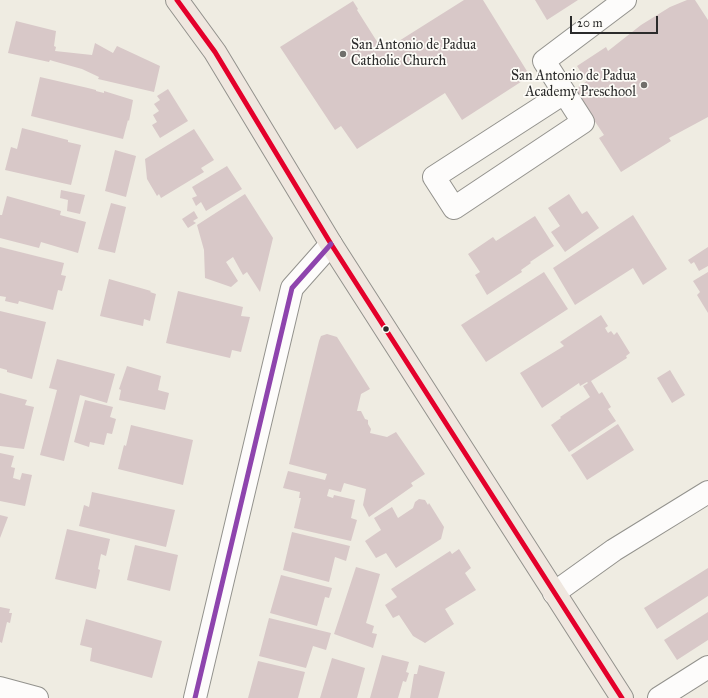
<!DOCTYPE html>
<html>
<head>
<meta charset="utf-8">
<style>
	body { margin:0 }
	#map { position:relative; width:708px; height:698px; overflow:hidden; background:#efece2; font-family:"IM FELL Great Primer",serif }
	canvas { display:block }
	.scale { position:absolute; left:570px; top:16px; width:88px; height:18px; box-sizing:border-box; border:2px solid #2b2b2b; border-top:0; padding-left:5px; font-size:12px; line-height:14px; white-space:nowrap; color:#2b2b2b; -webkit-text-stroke:3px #fdfcf7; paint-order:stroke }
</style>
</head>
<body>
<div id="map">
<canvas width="708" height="698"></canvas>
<div class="scale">20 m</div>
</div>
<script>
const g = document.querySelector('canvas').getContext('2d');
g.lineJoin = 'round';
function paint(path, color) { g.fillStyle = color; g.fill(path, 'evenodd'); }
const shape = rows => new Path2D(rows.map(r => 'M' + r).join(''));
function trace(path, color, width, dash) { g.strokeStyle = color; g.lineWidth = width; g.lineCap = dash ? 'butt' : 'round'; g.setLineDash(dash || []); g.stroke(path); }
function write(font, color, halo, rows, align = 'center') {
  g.font = font + ' "IM FELL Great Primer",serif'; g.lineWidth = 3.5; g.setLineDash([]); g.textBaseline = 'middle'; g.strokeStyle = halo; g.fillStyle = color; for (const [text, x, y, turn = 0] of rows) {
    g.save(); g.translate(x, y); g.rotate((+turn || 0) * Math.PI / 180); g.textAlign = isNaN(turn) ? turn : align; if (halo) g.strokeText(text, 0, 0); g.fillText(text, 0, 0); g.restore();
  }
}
paint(shape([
	[464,0,483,0,530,76,462,120,445,93,357,149,341,126,335,130,280,47,353,1,358,9,357,10,383,51],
	[535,0,578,0,547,20],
	[687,0,695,0,708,20,708,117,669,138,671,141,621,172,599,138,604,135,574,90,587,81,577,66,606,47,608,51,641,25,670,7],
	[16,21,56,31,54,46,56,47,55,51,92,55,95,43,113,53,117,46,160,66,154,92,98,79,99,77,82,69,53,61,50,60,49,62,8,53],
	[40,77,88,88,96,90,96,91,104,93,104,91,133,100,129,121,128,120,123,139,31,116],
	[168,89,188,121,160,138,152,125,157,122,153,115,159,111,154,104,160,100,157,96],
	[22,128,68,140,68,142,81,145,71,185,5,170,11,147,17,149],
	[194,129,214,160,201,168,204,172,161,198,159,194,157,196,147,179,145,159],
	[115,150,136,156,126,197,105,191],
	[227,166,242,189,206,211,201,202,196,206,192,198,197,196,192,187],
	[61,190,85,195,80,214,67,211,68,200,60,198],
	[245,194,273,238,260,292,247,272,243,275,233,257,226,262,238,281,231,287,205,278,204,250,197,225],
	[569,194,582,214,587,211,599,228,565,252,551,232,560,226,548,208],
	[7,196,61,211,60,215,86,222,78,253,41,242,39,248,0,238,0,215,2,215],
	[111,203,126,207,115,253,98,249],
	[194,211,198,218,193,221,196,223,188,228,182,219],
	[633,215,667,269,643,285,633,268,575,305,553,268],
	[535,216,554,246,530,262,531,263,521,270,522,272,487,295,475,275,480,272,468,254,493,237,496,241],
	[0,247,64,263,61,275,66,276,62,291,58,290,53,310,19,301,18,304,5,301,6,297,0,296],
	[708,247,708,266,699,271,694,262,691,264,688,260],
	[544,272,568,309,486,362,461,325],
	[708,272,708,313,697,295,700,292,693,281],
	[109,279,151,291,150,292,156,294,150,321,144,319,143,326,100,316],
	[178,291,243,307,241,316,250,317,241,352,232,350,230,358,166,343],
	[0,311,46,322,32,379,7,372,7,370,0,368],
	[601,315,608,326,605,328,608,333,611,331,614,335,617,332,630,353,626,356,627,358,591,381,599,394,602,392,611,407,608,409,616,421,569,452,551,425,561,418,560,417,590,397,583,386,588,383,587,382,580,386,579,383,542,408,520,373,564,346,560,342],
	[327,334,337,337,370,389,361,394,357,411,361,411,365,419,368,420,368,424,371,429,370,433,387,437,396,432,425,474,411,483,413,486,369,517,363,505,366,489,344,483,341,492,329,489,327,496,333,498,334,495,355,500,351,518,357,520,351,541,294,528,301,498,299,498,300,492,283,488,288,471,325,480,327,474,289,464,319,341,321,336],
	[57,359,115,374,107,403,80,395,64,461,40,455,57,390,49,388],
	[127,366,161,376,158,390,169,393,165,410,119,400,121,390,119,389],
	[670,370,685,395,672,403,657,378],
	[0,393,27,400,25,405,34,407,24,449,0,446],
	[85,400,113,407,110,417,116,419,112,434,107,433,104,445,90,442,89,447,74,442],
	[618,424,634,450,587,480,571,455],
	[131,425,193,440,183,485,118,469,124,445,126,446],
	[0,453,14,456,11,467,15,468,13,478,20,480,22,473,32,475,25,506,0,501],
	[92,492,175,510,166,547,79,526,84,505,89,507],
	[419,499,425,500,428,505,429,503,444,527,441,539,396,568,386,553,376,558,365,541,381,530,374,518,392,507,398,518,413,508,415,502],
	[0,515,8,517,0,538],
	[67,529,110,539,106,556,101,554,98,569,100,570,96,589,55,579],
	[292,532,350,546,346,561,335,557,329,582,283,570],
	[135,545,178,555,170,591,127,580],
	[459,549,471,568,465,573,476,590,445,609,454,624,425,643,413,636,399,615,393,618,385,605,397,597,391,589,450,551,452,554],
	[356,567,380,574,366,623,374,626,372,633,377,634,373,648,334,634],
	[708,568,708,596,657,629,644,608],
	[281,575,332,588,329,598,325,597,317,626,270,613],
	[0,607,10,609,9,613,12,613,10,623,7,622,2,643,0,642],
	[708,612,708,640,677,660,664,640],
	[269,618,331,633,326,650,313,646,306,668,259,656],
	[86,619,162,641,152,678,90,661,92,648,80,645],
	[382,655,409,662,406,672,409,673,406,682,403,681,398,698,370,698],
	[332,658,365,668,357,698,320,698],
	[258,661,305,672,298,698,248,698],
	[419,665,445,672,438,698,410,698,414,674,417,674]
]), '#d8c8c8');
const minor = shape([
	[564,93,434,177,454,208,583,122,544,61,625,0],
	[554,593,614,550,708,492],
	[0,688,37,698],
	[195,698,292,288,331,244],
	[659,698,708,667]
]);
const major = shape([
	[177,0,215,52,331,244,622,698]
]);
trace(minor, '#93928d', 24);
trace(major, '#93928d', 24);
trace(minor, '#fdfcfb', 22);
trace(major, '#efe7df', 22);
trace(shape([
	[177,0,215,52,331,244,622,698]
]), '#e4002b', 5);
trace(shape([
	[195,698,292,288,331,244]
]), '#8e44ad', 5);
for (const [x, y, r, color] of [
	[343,54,4,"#706f6b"],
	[644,85,4,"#706f6b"],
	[386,329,3.5,"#2b2b2b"]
]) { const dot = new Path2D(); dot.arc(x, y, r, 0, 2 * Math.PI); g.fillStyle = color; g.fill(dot); trace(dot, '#fdfcf7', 1.5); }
write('14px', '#2b2b2b', '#fdfcf7', [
	["San Antonio de Padua",351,46],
	["Catholic Church",351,62],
	["San Antonio de Padua",636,77,"right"],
	["Academy Preschool",636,93,"right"]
], 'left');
</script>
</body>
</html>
